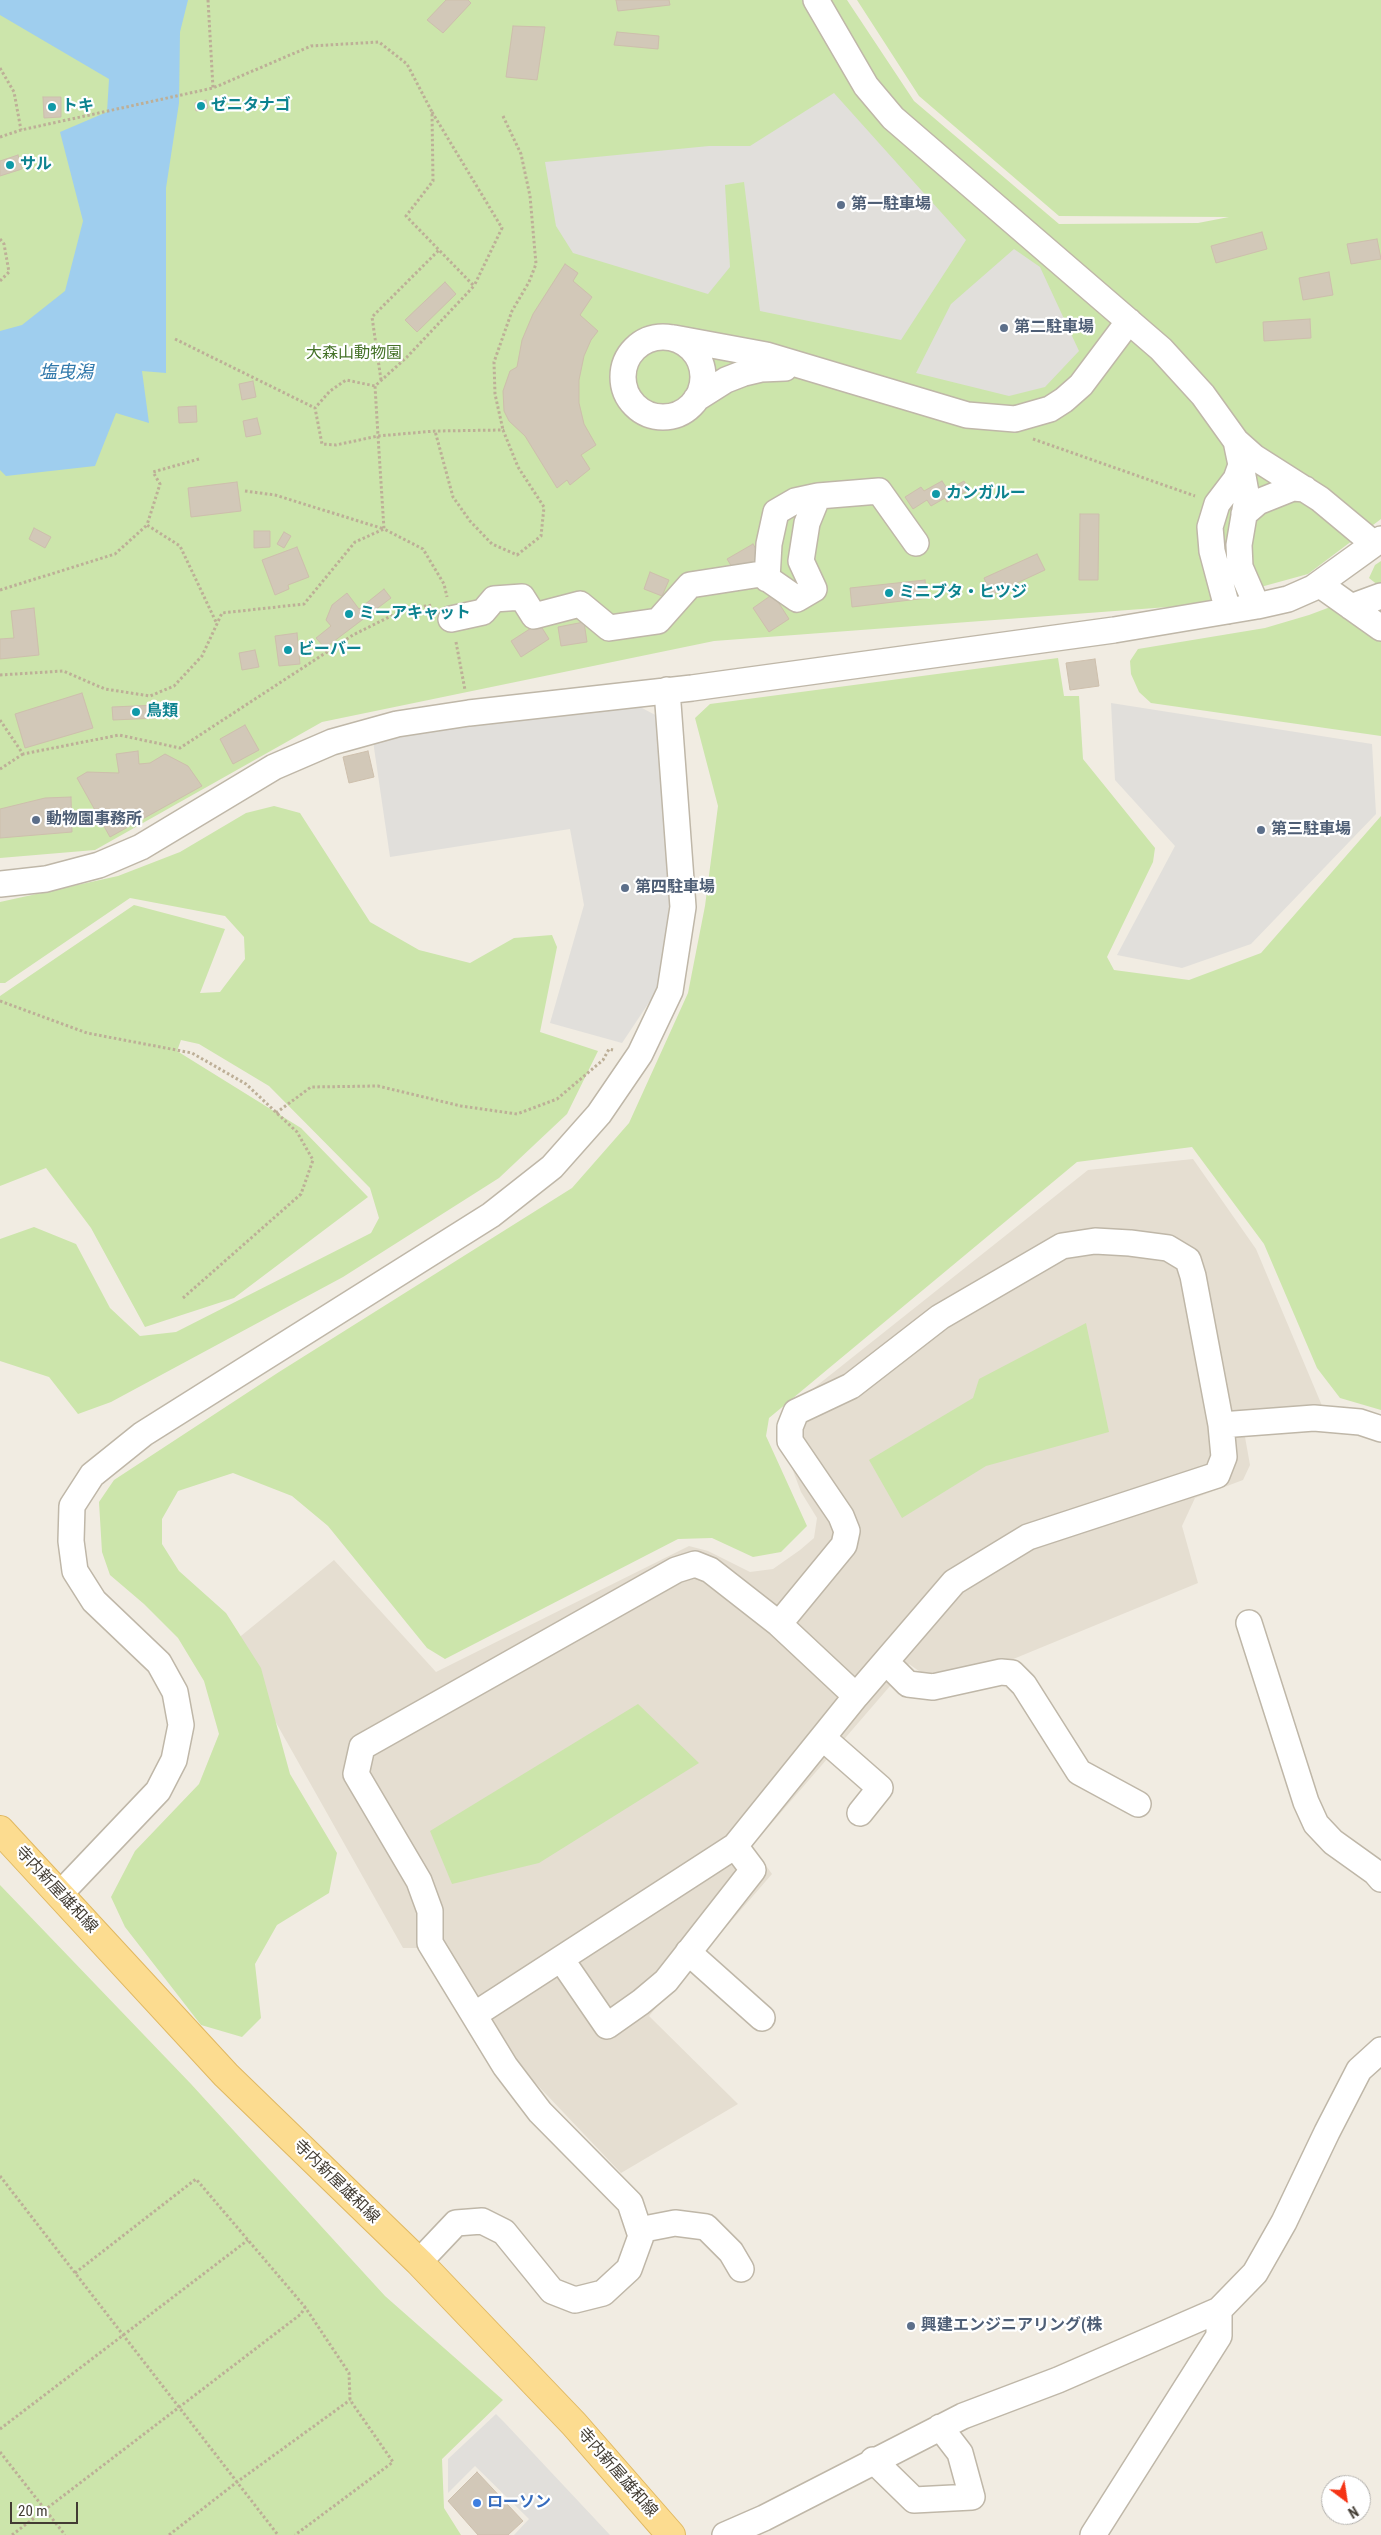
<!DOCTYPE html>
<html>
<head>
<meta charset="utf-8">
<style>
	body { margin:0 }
	#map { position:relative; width:1381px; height:2535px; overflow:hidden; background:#f1ece2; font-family:"Roboto Condensed",sans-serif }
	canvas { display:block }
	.north { position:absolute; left:1321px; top:2475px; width:50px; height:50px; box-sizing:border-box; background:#fff; border:1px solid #b3b1ad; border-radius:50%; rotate:149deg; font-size:14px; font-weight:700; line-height:20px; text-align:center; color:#423c33 }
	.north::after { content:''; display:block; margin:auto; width:18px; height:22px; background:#f53415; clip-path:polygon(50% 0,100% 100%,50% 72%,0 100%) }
	.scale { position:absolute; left:10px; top:2502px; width:68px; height:22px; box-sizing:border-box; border:2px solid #423c33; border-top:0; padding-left:6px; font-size:15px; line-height:18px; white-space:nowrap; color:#423c33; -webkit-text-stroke:4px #fff; paint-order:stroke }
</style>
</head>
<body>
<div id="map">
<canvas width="1381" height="2535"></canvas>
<div class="north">N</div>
<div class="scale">20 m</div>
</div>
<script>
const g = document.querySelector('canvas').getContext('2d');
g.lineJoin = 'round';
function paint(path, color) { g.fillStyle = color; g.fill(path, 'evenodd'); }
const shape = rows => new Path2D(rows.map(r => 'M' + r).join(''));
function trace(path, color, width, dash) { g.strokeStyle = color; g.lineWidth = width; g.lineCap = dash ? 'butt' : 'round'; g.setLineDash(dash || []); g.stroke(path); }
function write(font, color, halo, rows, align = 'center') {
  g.font = font + ' "Roboto Condensed","Noto Sans JP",sans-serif'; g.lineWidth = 4.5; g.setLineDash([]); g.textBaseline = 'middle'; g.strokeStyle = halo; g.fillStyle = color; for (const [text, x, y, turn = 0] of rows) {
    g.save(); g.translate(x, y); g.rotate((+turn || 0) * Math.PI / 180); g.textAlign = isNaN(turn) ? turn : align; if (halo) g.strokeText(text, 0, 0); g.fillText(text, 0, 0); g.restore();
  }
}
paint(shape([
	[1193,1159,1256,1249,1323,1408,1301,1428,1245,1437,1250,1465,1243,1480,1195,1498,1182,1526,1198,1583,1006,1662,926,1676,909,1664,752,1846,772,1874,649,2016,738,2104,621,2173,524,2071,443,1948,403,1948,270,1712,236,1640,334,1560,436,1672,689,1546,708,1551,750,1572,773,1569,800,1550,814,1538,817,1518,801,1492,777,1428,785,1411,1088,1170]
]), '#e5ded1');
paint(shape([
	[0,0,847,0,914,101,1059,224,1198,223,1229,217,1059,216,919,96,857,0,1381,0,1381,519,1308,574,1195,605,714,641,322,722,95,850,0,858],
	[1381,561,1381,585,1379,586,1369,578,1375,565],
	[1333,606,1381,623,1381,736,1151,703,1139,692,1131,674,1130,661,1138,649,1265,628,1309,615],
	[1058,658,1064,696,1079,696,1083,759,1155,848,1153,862,1107,957,1114,970,1189,980,1261,953,1381,816,1381,1410,1340,1398,1317,1368,1264,1244,1192,1147,1077,1162,769,1418,766,1436,807,1526,781,1552,753,1557,712,1538,678,1539,445,1659,427,1648,328,1526,292,1496,233,1473,178,1491,162,1519,162,1544,179,1571,226,1613,261,1668,290,1774,337,1853,329,1893,277,1925,255,1964,261,2018,242,2037,201,2025,125,1927,111,1897,135,1851,199,1784,219,1734,204,1681,178,1638,144,1604,110,1575,102,1552,99,1502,114,1480,279,1372,572,1188,629,1123,688,993,705,906,718,806,695,718,710,704],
	[274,806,300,813,370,922,419,950,470,963,514,938,552,935,557,947,540,1032,598,1051,567,1114,499,1178,343,1277,111,1402,78,1414,49,1377,0,1361,0,1239,34,1227,76,1244,110,1308,140,1336,176,1332,371,1233,379,1218,370,1188,269,1086,199,1044,181,1040,177,1051,301,1128,368,1197,234,1298,145,1327,91,1228,46,1168,0,1186,0,996,134,905,225,929,200,993,220,992,245,959,244,937,225,916,130,898,5,983,0,983,0,902,118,876,180,852,246,813],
	[1086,1323,1109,1432,986,1466,902,1518,869,1460,973,1398,979,1379],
	[638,1704,699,1763,539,1863,452,1884,430,1831],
	[0,1885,191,2084,385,2296,503,2400,442,2459,444,2508,461,2535,0,2535]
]), '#cce5ab');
paint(shape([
	[834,93,966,240,901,340,760,311,744,182,725,185,730,267,708,294,573,253,556,226,545,162,709,146,750,146],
	[1014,249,1040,267,1079,351,1045,387,1009,396,916,373,951,304],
	[627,700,659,717,672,871,662,983,622,1043,550,1023,584,905,570,829,390,857,373,741],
	[1111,703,1372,744,1376,814,1251,944,1182,968,1117,955,1175,846,1115,780],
	[496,2414,504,2422,610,2535,514,2535,529,2519,475,2466,448,2493,448,2459]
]), '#e1dfdb');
paint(shape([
	[0,0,188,0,180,32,179,103,166,188,166,373,142,371,149,423,116,413,95,466,6,476,0,470,0,331,22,325,65,291,83,221,60,132,107,112,109,79,0,15]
]), '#9fceee');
const building = shape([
	[446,0,468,0,471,3,443,33,427,20,446,0],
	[616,0,669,0,670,5,618,11,616,0],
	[513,26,545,27,537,80,506,77,513,26],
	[617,32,659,36,658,49,614,45,617,32],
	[43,97,61,97,61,117,44,118,43,97],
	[206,100,208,108,196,111,195,103,206,100],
	[18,155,22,169,0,176,0,161,18,155],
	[1262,232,1267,249,1216,263,1211,246,1262,232],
	[1377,239,1381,259,1351,264,1347,244,1377,239],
	[565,264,578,273,573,281,592,297,580,315,598,331,591,340,584,356,579,380,579,403,584,424,596,445,581,455,590,469,570,485,567,480,557,488,525,436,509,421,504,411,503,391,510,371,517,367,522,340,533,314,565,264],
	[1329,272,1333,295,1303,300,1299,278,1329,272],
	[445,282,456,294,417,332,405,320,445,282],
	[1310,319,1311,338,1264,341,1263,322,1310,319],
	[253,381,256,397,242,400,239,384,253,381],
	[196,406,197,422,179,423,178,407,196,406],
	[257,418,261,434,246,437,243,421,257,418],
	[942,481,948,490,964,481,969,490,947,502,945,498,931,506,927,500,913,509,905,497,921,487,924,491,942,481],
	[237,482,241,511,191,517,188,488,237,482],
	[1080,514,1099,514,1098,580,1079,580,1080,514],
	[34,528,51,537,45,548,29,539,34,528],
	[254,531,270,531,270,547,254,548,254,531],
	[284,532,291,536,284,548,277,544,284,532],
	[753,544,762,559,737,575,727,559,753,544],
	[297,547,309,577,288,585,289,589,275,595,262,560,297,547],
	[1037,554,1045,570,991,595,984,578,1037,554],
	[650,572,669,580,662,596,644,589,650,572],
	[925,580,927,598,852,607,850,588,925,580],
	[384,589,391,598,325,648,316,638,331,626,326,620,332,605,347,593,359,609,384,589],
	[773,594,789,619,769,632,753,608,773,594],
	[34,608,39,655,0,659,0,639,14,638,11,611,34,608],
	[584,622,587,642,561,646,558,627,584,622],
	[539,623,549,639,521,657,511,641,539,623],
	[297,633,300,664,279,666,275,636,297,633],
	[255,650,259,667,242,670,239,653,255,650],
	[1095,659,1099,686,1070,690,1066,663,1095,659],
	[82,693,93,728,25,748,15,714,82,693],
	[158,705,159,718,113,720,112,707,158,705],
	[245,725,259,750,233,764,220,739,245,725],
	[138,751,139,764,150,763,165,754,188,766,202,786,110,837,77,778,87,772,119,773,116,754,138,751],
	[368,751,374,777,349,783,343,757,368,751],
	[71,797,72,832,0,838,0,809,45,798,71,797],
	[477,2472,523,2521,508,2535,478,2535,448,2501,477,2472]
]);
paint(building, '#d2c8b8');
trace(building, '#cdbfac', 1);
const minor = shape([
	[816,0,866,86,893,118,1161,349,1203,395,1236,441,1254,457,1320,499,1374,544],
	'623 377a40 40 0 1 1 80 0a40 40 0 1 1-80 0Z',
	[674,338,766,355,967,415,1015,419,1050,409,1064,400,1081,385,1129,321],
	[696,399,726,380,744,373,761,369,785,368],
	[1241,465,1247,498,1239,545,1240,567,1257,606],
	[818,496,879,491,916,543],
	[1244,514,1258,502,1293,488,1305,489],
	[1319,584,1381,628],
	[1351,607,1381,596],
	[1228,611,1212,551,1210,527,1217,504,1236,479,1241,465,1236,441],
	[451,619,483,612,494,599,522,597,534,616,580,604,609,628,658,621,690,585,761,574,797,599,814,589,801,561,807,523,818,496,795,501,776,512,769,544,767,579],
	[0,884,46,879,99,865,141,847,274,767,332,742,397,724,469,713,692,688,1114,630,1257,606,1288,599,1313,588,1381,539],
	[1221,1425,1314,1418,1360,1422,1381,1429],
	[1249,1623,1306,1802,1316,1824,1333,1842,1375,1872,1381,1879],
	[886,1662,908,1684,933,1687,1001,1672,1012,1673,1024,1685,1079,1772,1138,1804],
	[823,1738,880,1788,860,1813],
	[60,1894,158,1791,174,1760,181,1725,175,1692,159,1663,94,1601,75,1571,71,1541,72,1506,92,1475,143,1434,491,1215,552,1167,599,1114,640,1054,670,991,683,907,667,690],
	[688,1952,762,2018],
	[561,1959,607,2026,641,2002,666,1981,753,1870,735,1846],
	[474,2015,735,1846,856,1696,954,1582,1028,1537,1217,1475,1224,1457,1221,1425,1193,1276,1188,1260,1168,1248,1130,1243,1095,1241,1062,1246,940,1317,851,1386,796,1412,790,1427,790,1441,841,1516,847,1531,844,1545,779,1624],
	[639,2230,675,2223,706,2227,731,2252,741,2269],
	[419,2262,456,2223,482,2221,504,2232,552,2291,575,2300,603,2293,629,2269,641,2236,630,2203,540,2112,505,2066,430,1943,430,1911,419,1881,356,1774,362,1747,676,1570,695,1564,710,1570,779,1624,856,1696],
	[873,2460,914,2500,972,2497,960,2453,940,2427],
	[725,2535,764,2518,963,2416,1058,2380,1219,2310,1255,2273,1284,2222,1327,2132,1359,2070,1381,2050],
	[1093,2535,1219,2336,1219,2310]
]);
const major = shape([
	[0,1830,226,2075,419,2262,574,2424,671,2535]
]);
trace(minor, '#bfb7a8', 28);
trace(major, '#e0b861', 30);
trace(shape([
	[208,0,213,88],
	[0,68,14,92,21,130],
	[432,112,502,228,474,286],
	[503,116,521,154,530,196,536,264,529,282,512,311,494,362,495,394,503,430],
	[0,137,21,130,213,88,311,46,379,42,407,64,432,112,433,181,406,216,474,286,407,357,375,386,378,436,435,431,503,430,518,467,544,507,541,536,517,555,492,544,470,521,453,497,435,431],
	[0,239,4,244,9,272,0,281],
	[175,339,315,408],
	[381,380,372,317,439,250],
	[1033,439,1195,496],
	[199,459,153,472,160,484,147,525,180,546,217,624],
	[245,491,275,495,384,529,378,436,336,445,322,444,315,408,330,391,346,380,375,386],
	[0,590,115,554,147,525],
	[456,642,465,690],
	[0,675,63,671,105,689,150,696,174,686,202,656,222,613,304,604,355,542,384,529,423,549,444,584,447,597],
	[0,720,23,754,119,735,180,748,353,635,405,609,433,605],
	[0,769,23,754],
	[0,1001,87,1033,192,1053,246,1084,297,1132,313,1160,301,1194,183,1298],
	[276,1113,311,1087,378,1086,461,1106,517,1114,557,1099,603,1060,609,1049,613,1050],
	[0,2176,278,2535],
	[75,2273,196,2179,305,2307,349,2373,350,2400,393,2462,295,2535],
	[0,2429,248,2240],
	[0,2452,65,2535],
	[12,2535,301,2314,305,2307],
	[169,2535,237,2482,350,2400]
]), '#bdaf97', 3, [2.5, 2.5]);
trace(minor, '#fff', 25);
trace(major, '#fcdc90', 28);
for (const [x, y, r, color] of [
	[201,106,5,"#0f9aa8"],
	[52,107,5,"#0f9aa8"],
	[10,165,5,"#0f9aa8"],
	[841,205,5,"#5c6f8a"],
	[1004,328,5,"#5c6f8a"],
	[936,494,5,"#0f9aa8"],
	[889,593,5,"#0f9aa8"],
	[349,614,5,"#0f9aa8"],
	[288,650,5,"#0f9aa8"],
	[136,712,5,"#0f9aa8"],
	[36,820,5,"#5c6f8a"],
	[1261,830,5,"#5c6f8a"],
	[625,888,5,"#5c6f8a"],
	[911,2326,5,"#5c6f8a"],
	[477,2503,5,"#3f7fe0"]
]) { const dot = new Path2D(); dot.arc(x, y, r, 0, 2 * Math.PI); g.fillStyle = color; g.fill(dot); trace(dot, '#fff', 2); }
write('bold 16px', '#0d838f', '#fff', [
	["ゼニタナゴ",211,106],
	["トキ",62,107],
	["サル",20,165],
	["カンガルー",946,494],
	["ミニブタ・ヒツジ",899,593],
	["ミーアキャット",359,614],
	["ビーバー",298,650],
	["鳥類",146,712]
], 'left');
write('bold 16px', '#4e5e75', '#fff', [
	["第一駐車場",851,205],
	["第二駐車場",1014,328],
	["動物園事務所",46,820],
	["第三駐車場",1271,830],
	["第四駐車場",635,888],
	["興建エンジニアリング(株",921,2326]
], 'left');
write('16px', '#457228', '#fff', [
	["大森山動物園",354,354]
]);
write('16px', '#423c33', '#fff', [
	["寺内新屋雄和線",56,1890,47],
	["寺内新屋雄和線",336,2182,44],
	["寺内新屋雄和線",617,2473,49]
]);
write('bold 16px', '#366cbe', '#fff', [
	["ローソン",487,2503]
], 'left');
write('italic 18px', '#3078ab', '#fff', [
	["塩曳潟",66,373]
]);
</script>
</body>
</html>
